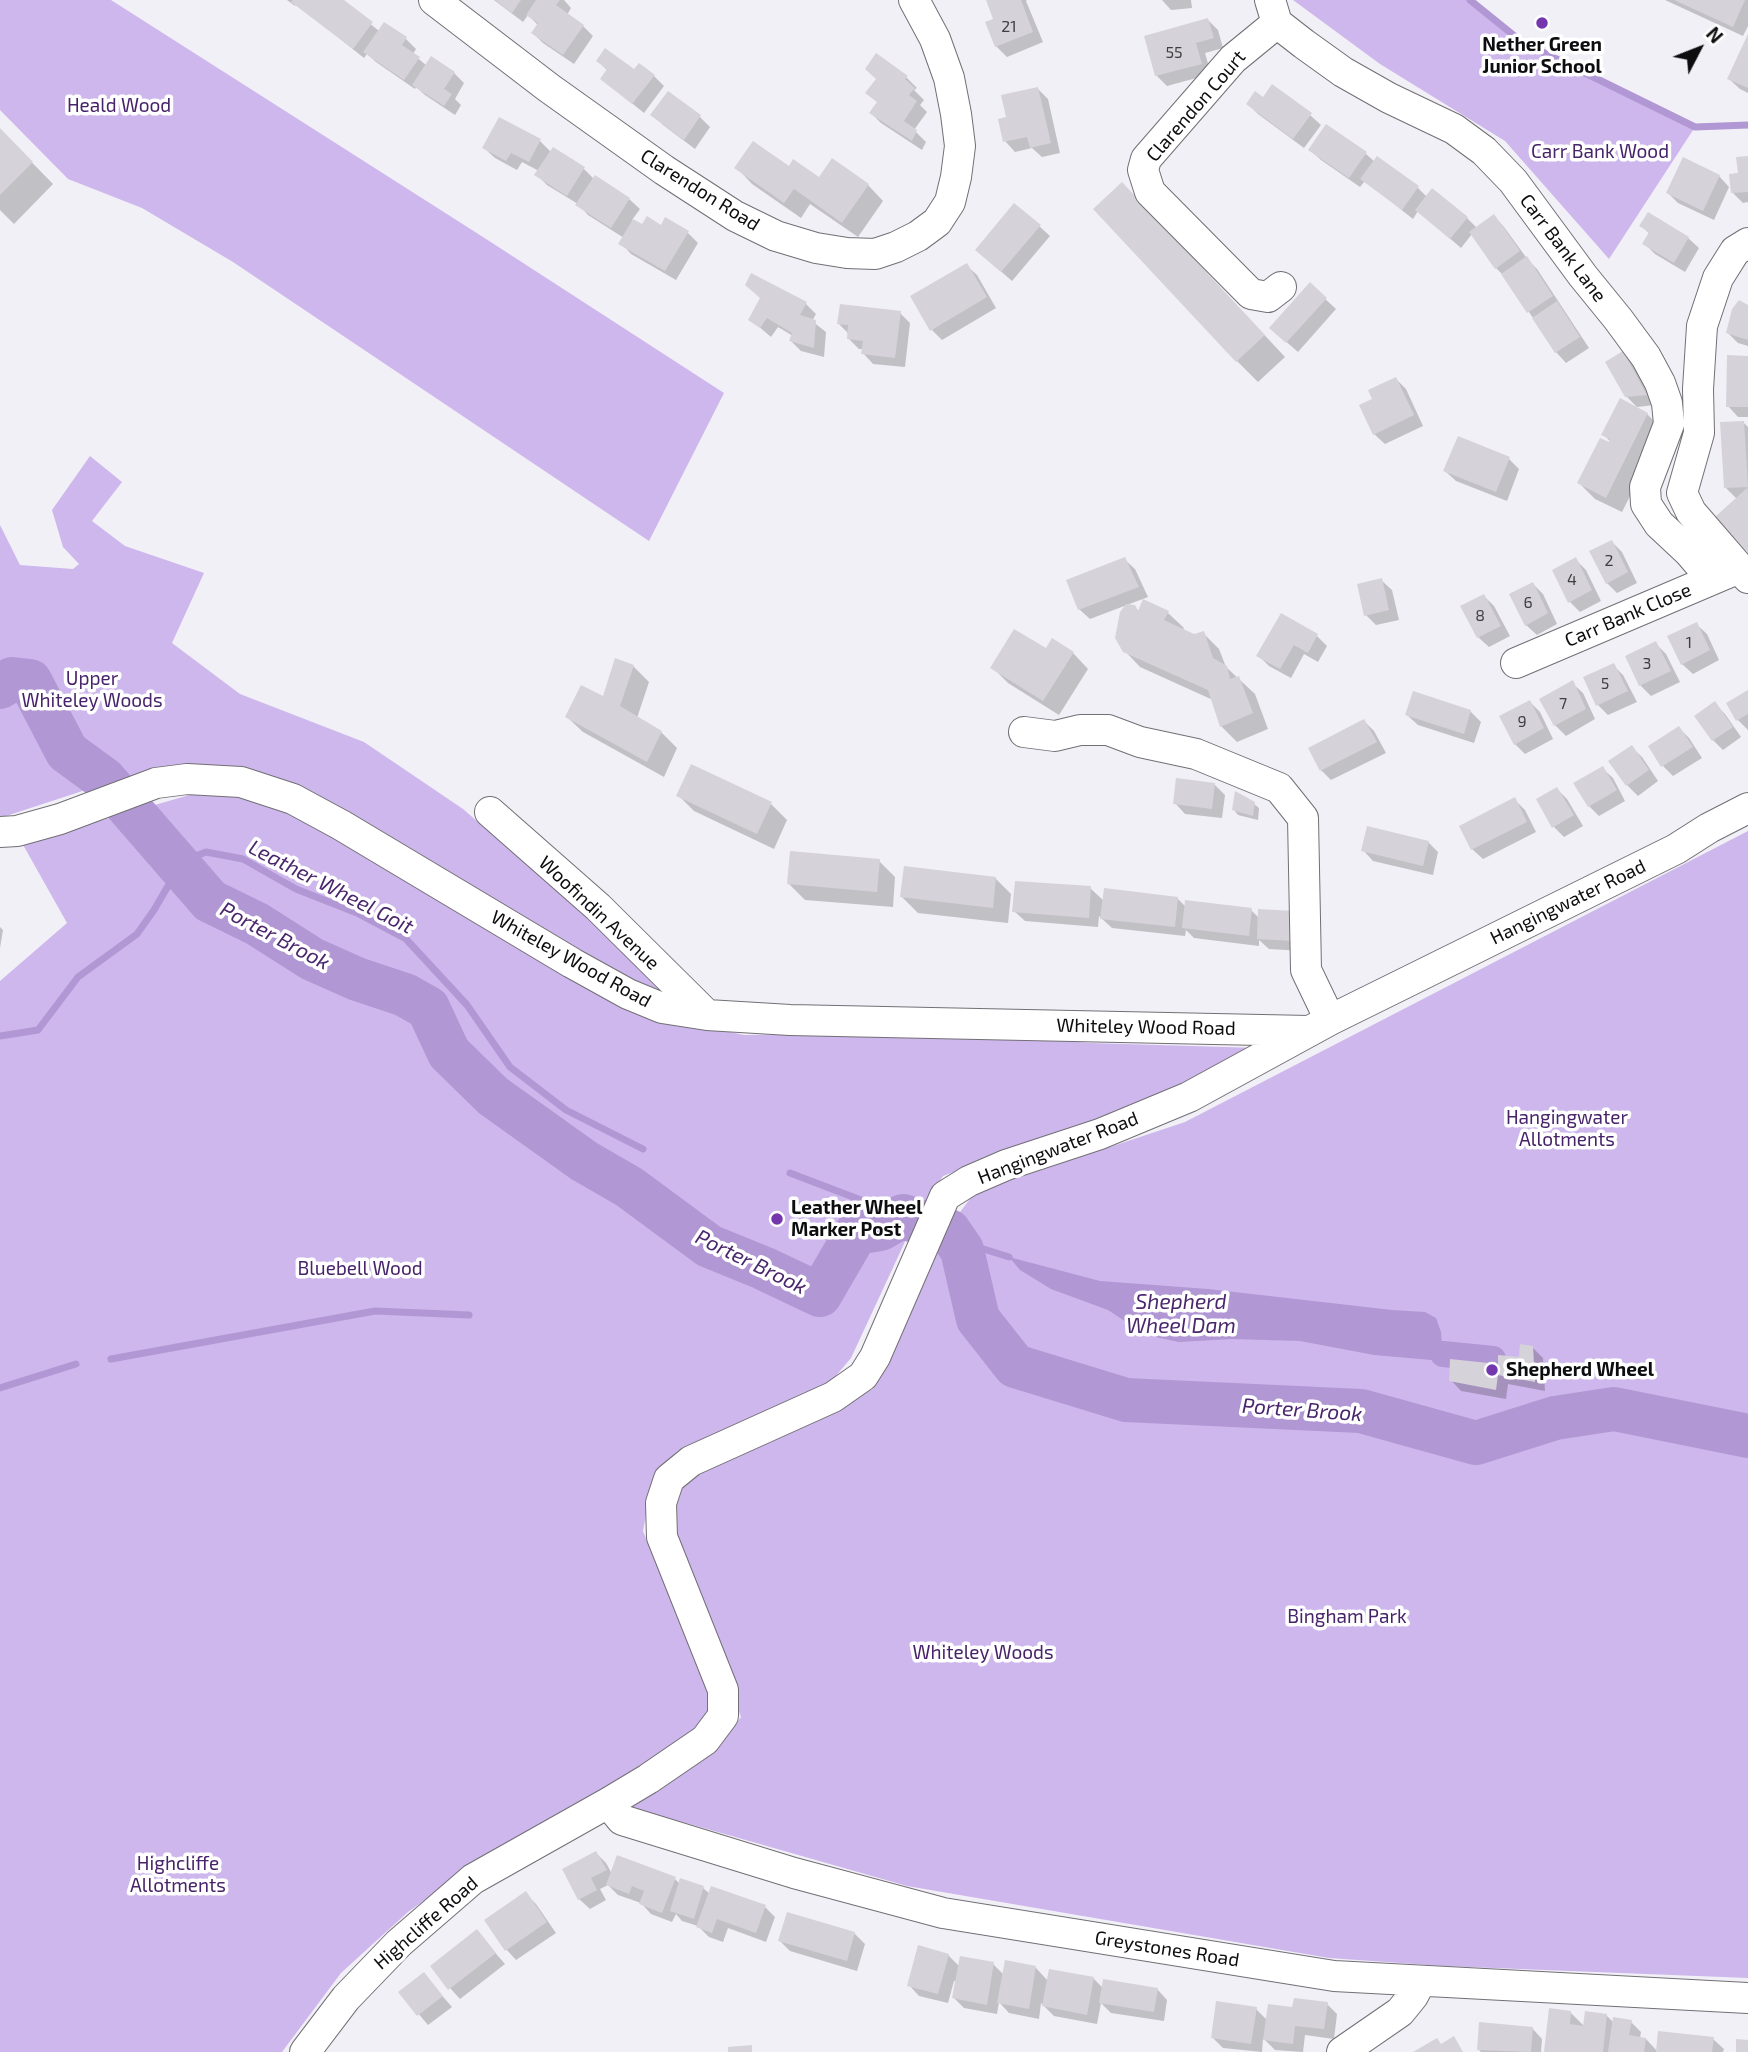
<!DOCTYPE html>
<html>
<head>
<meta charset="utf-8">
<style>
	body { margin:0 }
	#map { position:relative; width:1748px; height:2052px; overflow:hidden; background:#f2f0f7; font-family:"Exo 2",sans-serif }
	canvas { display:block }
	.north { position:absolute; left:1664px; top:14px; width:70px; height:70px; -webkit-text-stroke:5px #fff; paint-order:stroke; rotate:48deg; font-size:19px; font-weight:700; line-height:28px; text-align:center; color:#0d0c0e }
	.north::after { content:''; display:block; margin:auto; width:24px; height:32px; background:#0d0c0e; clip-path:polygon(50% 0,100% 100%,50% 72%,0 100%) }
</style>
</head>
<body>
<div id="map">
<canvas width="1748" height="2052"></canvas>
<div class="north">N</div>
</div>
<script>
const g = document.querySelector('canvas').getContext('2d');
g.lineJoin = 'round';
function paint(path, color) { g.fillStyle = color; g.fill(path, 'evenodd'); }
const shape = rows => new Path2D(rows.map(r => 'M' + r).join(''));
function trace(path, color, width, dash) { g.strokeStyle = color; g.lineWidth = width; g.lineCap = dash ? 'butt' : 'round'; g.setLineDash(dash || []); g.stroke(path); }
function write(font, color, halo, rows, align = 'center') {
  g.font = font + ' "Exo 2",sans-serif'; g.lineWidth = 7; g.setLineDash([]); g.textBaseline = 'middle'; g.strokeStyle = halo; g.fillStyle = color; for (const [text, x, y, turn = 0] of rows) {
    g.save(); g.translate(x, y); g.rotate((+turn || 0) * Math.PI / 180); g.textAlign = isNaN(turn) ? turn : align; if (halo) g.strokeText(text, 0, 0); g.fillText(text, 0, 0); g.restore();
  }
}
paint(shape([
	[0,0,111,0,483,237,724,393,649,541,233,262,142,208,68,179,0,110],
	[1293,0,1470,0,1522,42,1695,127,1609,259,1505,141,1380,64],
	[90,456,122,482,92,521,125,546,204,573,172,643,240,694,364,742,463,809,594,922,662,986,657,994,242,771,172,766,116,780,0,818,0,525,20,565,73,569,79,564,63,547,52,510],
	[193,794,249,797,323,825,649,1015,744,1035,967,1033,1090,1043,1259,1048,1172,1091,943,1176,916,1218,851,1358,829,1384,677,1451,652,1483,643,1531,712,1697,705,1721,691,1739,468,1869,408,1912,341,1973,282,2052,0,2052,0,981,67,923,22,843],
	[1748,831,1748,1978,1443,1966,1329,1958,907,1886,630,1807,715,1751,741,1717,669,1528,686,1478,873,1389,946,1231,975,1192,1185,1122]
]), '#ceb7ec');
paint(shape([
	[1009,1257,1100,1281,1208,1289,1392,1310,1425,1312,1436,1318,1441,1332,1443,1361,1374,1355,1300,1341,1231,1339,1179,1342,1146,1335,1108,1310,1051,1289,1020,1270]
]), '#b197d3');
paint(shape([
	[287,0,341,0,379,31,406,39,416,49,413,54,427,66,454,73,464,83,455,99,461,105,455,115,425,95,416,87,415,89,376,62,367,54,364,58,296,4,295,6],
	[494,0,564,0,571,8,567,15,583,26,593,36,574,64,543,43,533,33,538,25,528,15,523,22],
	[987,0,1027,0,1026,1,1043,42,1007,57,996,46,996,20],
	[1162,0,1191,0,1192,8,1171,10],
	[1665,0,1748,0,1748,26,1743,36],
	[1208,20,1218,30,1223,48,1205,53,1211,74,1167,86,1157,76,1146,37],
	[1748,38,1748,93,1740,89,1729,79],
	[876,56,907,78,917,88,914,90,924,100,920,105,927,112,914,130,926,142,922,150,881,123,871,113,878,103,868,93,878,80],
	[598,61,654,76,664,86,644,113,602,79,608,71],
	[1038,89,1048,99,1060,153,1042,157,1032,148,1015,152,1005,141,1008,118],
	[668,93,700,117,710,127,695,149,663,125,653,115],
	[1263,99,1310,115,1321,125,1304,148,1258,114,1248,104],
	[500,119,540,141,551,152,584,169,594,179,595,177,629,199,640,209,632,220,643,227,688,233,698,243,676,280,631,254,621,243,624,238,588,215,578,204,547,185,537,175,539,171,522,162,517,170,495,158,484,148],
	[1327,127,1366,154,1375,162,1378,158,1418,188,1427,197,1467,218,1477,228,1494,216,1504,227,1528,260,1537,269,1589,348,1566,363,1556,352,1506,278,1496,268,1472,234,1461,248,1418,211,1413,219,1365,181,1360,187,1321,160,1310,150],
	[0,130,53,184,14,224,0,210],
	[1748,158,1748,202,1743,203,1733,193],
	[737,168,868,185,883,201,858,237,810,204,801,218,752,184],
	[1719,176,1729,187,1714,220,1678,203,1668,193],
	[1143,205,1285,357,1258,382,1237,361],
	[1648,214,1688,238,1699,248,1685,272,1655,254,1644,243,1650,234,1641,226],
	[1039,226,1050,236,1012,281,988,260],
	[966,265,977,275,996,308,942,340,932,330],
	[752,276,806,304,816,314,812,321,826,332,824,357,801,351,791,341,793,336,778,327,771,337,750,319,762,299],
	[1310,285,1336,309,1298,352,1282,338],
	[1748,307,1748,346,1738,343,1728,333],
	[900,313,910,323,905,367,873,364,863,353,863,349,859,349,849,339,849,334,839,324],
	[1623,353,1633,364,1655,405,1637,407,1626,396],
	[1748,358,1748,417,1738,417,1728,406],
	[1396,379,1406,389,1423,426,1385,444,1374,434,1375,400],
	[1647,414,1663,430,1622,512,1595,499,1579,483,1611,442,1603,434],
	[1743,422,1748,427,1748,551,1737,499,1726,488],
	[1509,459,1519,469,1507,501,1456,481,1445,471],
	[1612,542,1622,552,1637,583,1617,593,1607,583],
	[1124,559,1135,569,1148,597,1090,619,1079,609],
	[1575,559,1586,570,1601,601,1580,612,1570,602],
	[1381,580,1392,590,1399,620,1376,625,1366,615],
	[1533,584,1543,594,1557,624,1537,635,1526,625],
	[1484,596,1494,606,1510,636,1489,647,1478,637],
	[1144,602,1168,613,1184,628,1182,631,1194,636,1203,633,1219,649,1226,667,1255,694,1268,729,1237,742,1221,726,1213,700,1140,667,1124,650,1134,607,1140,612],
	[1281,616,1317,636,1327,646,1318,662,1304,654,1291,678,1269,666,1259,656],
	[1696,624,1707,634,1719,660,1693,674,1682,664],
	[1656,644,1666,654,1680,682,1651,696,1640,685],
	[1046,651,1073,653,1088,669,1059,715,1008,683,992,667],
	[1613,665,1623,675,1637,702,1608,715,1598,705,1586,678],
	[633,666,649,682,637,718,661,732,677,748,664,777,583,732,567,717,604,698],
	[1572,683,1583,693,1595,719,1566,736,1555,725,1542,699],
	[1748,692,1748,730,1737,719],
	[1530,702,1540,712,1553,739,1525,754,1515,744],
	[1715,704,1725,714,1741,737,1723,750,1713,740],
	[1470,711,1481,722,1474,743,1418,725,1407,715],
	[1364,721,1374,731,1386,753,1331,780,1321,770],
	[1679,728,1689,738,1702,758,1673,776,1663,766],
	[1631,747,1642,757,1658,781,1638,796,1627,785,1611,761],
	[692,766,771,804,787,820,774,849,694,811,678,795],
	[1602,768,1613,778,1625,801,1599,816,1589,806],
	[1214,784,1225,795,1222,818,1185,814,1175,803],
	[1557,789,1567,799,1583,826,1564,837,1554,827],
	[1515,800,1525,810,1536,832,1483,859,1472,849],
	[1254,804,1259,808,1258,820,1238,815,1234,810],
	[1428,842,1438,852,1433,875,1373,861,1363,850],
	[879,861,895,877,893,907,805,900,789,884],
	[995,878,1011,894,1008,923,918,913,902,897],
	[1090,888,1104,901,1177,898,1186,907,1251,910,1259,918,1304,951,1269,949,1259,940,1259,946,1194,938,1186,930,1185,936,1112,928,1099,916,1098,927,1025,921,1014,911],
	[0,927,3,930,0,948],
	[1533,1348,1543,1358,1545,1391,1508,1384,1506,1399,1461,1391,1451,1380,1521,1359],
	[596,1853,606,1863,612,1874,675,1879,680,1884,703,1888,710,1894,765,1907,775,1917,766,1942,728,1928,723,1942,709,1937,698,1926,682,1921,676,1914,672,1922,651,1914,641,1903,618,1895,608,1885,600,1889,606,1900,590,1909,579,1899],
	[526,1894,536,1904,556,1933,516,1960,506,1949],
	[477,1932,505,1964,460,1999,450,1988],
	[854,1933,865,1944,857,1971,790,1951,780,1941],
	[948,1955,960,1967,993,1964,1004,1975,1036,1968,1048,1981,1094,1979,1103,1988,1157,1989,1167,2000,1164,2021,1111,2013,1101,2003,1097,2024,1054,2016,1041,2003,1039,2019,1009,2013,999,2002,997,2014,964,2008,954,1998,957,1981,954,1981,948,2003,919,1996,909,1985],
	[424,1975,452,2007,428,2025,401,1993],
	[1327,2004,1337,2014,1334,2039,1305,2035,1303,2052,1275,2050,1263,2038,1262,2052,1223,2048,1213,2038,1256,2009,1267,2020,1294,2009],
	[1570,2012,1585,2027,1606,2015,1614,2023,1631,2022,1641,2032,1640,2038,1646,2039,1658,2052,1713,2039,1724,2049,1723,2052,1545,2052],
	[1532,2028,1542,2039,1541,2052,1481,2052,1479,2050]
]), '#0003');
trace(shape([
	[1470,0,1522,42,1695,127,1748,125],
	[177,863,206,852,243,859,296,889,357,913,406,939,467,1005,510,1067,566,1110,643,1149],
	[0,1036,38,1030,78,977,137,934,154,910,168,886,181,868],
	[790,1173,903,1216],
	[880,1229,919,1242],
	[955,1240,1009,1257],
	[930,1245,945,1250,969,1282],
	[111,1359,375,1311,469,1315],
	[0,1388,76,1364]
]), '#b197d3', 7);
trace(shape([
	[1443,1354,1493,1359]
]), '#b197d3', 26);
trace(shape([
	[0,687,12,679,30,681,67,752,104,779,210,901,257,924,312,959,357,979,405,995,428,1008,449,1053,493,1096,584,1161,629,1187,709,1246,763,1268,820,1295,856,1233,880,1229,903,1216,949,1231,962,1250,978,1319,1015,1366,1126,1400,1361,1411,1476,1443,1555,1418,1614,1409,1748,1436]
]), '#b197d3', 44);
paint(shape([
	[293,0,344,0,373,22,353,49,291,2],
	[495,0,521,0,512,13],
	[536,0,560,0,556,5,584,25,563,55,531,33,538,23,526,15],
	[986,0,1021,0,1033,32,995,47,985,22,993,19],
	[1674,0,1745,0,1733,27],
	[1208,18,1214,38,1196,43,1202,64,1155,76,1144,36],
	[384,22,407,37,402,45,420,57,404,80,363,52],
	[1748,34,1748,88,1727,79],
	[605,48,634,69,639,63,655,75,632,104,600,79,607,69,596,61],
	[876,53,908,76,905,79,915,88,909,95,917,101,904,121,917,130,912,141,869,113,877,102,865,93,876,79,865,69],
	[431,56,455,72,444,89,452,94,444,106,412,85],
	[1272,84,1312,113,1293,139,1246,104,1255,91,1263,97],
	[1038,87,1051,143,1030,148,1027,137,1003,142,998,119,1006,117,1001,95],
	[668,91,701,115,684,140,650,115],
	[499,117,541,139,529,162,511,153,506,161,482,148],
	[1326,124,1367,152,1349,178,1308,150],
	[0,128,33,162,0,195],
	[753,141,789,166,793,159,819,177,832,158,869,184,842,223,794,189,784,203,734,168],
	[553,147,585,167,567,196,534,175],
	[1377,156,1419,186,1402,210,1360,179],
	[1748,156,1748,192,1731,193,1729,174,1738,173,1736,157],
	[1683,157,1720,175,1703,211,1666,193],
	[595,175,630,198,611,228,575,205],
	[1122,182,1265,335,1236,362,1093,209],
	[1432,188,1468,217,1450,239,1415,210],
	[1014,203,1041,225,1001,272,975,250],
	[1648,212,1689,237,1674,263,1642,244,1649,232,1639,226],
	[1494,214,1520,251,1495,269,1469,232],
	[647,216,661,225,665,217,689,231,665,271,618,244,633,219,642,224],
	[1527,256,1553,296,1527,313,1501,274],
	[967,263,987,297,930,331,910,296],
	[751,273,807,302,800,315,816,320,814,348,789,341,792,333,767,318,760,328,748,320,760,298,745,285],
	[1310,282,1327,298,1286,343,1269,328],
	[1739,300,1748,305,1748,340,1726,333,1732,309],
	[1557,301,1580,337,1555,353,1532,318],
	[840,304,901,311,895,358,861,354,863,341,847,339,848,325,837,324],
	[1623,351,1647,395,1625,397,1605,362],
	[1727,355,1748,356,1748,407,1726,407],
	[1396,377,1414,415,1373,435,1359,405,1372,399,1368,390],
	[1620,398,1648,413,1606,498,1577,483,1600,438,1609,442,1610,439,1601,435],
	[1744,421,1748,487,1724,488,1720,422],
	[1458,436,1510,457,1496,492,1443,471],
	[1747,488,1748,490,1748,553,1715,517],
	[1612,540,1628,572,1606,584,1589,551],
	[1125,557,1139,587,1078,610,1066,580],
	[1576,557,1592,590,1568,603,1552,570],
	[1382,578,1389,610,1364,616,1357,584],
	[1533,582,1548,613,1525,626,1509,594],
	[1484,594,1501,626,1477,638,1460,606],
	[1143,599,1169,611,1164,620,1194,634,1204,631,1213,658,1227,666,1230,679,1239,676,1253,713,1220,727,1208,690,1123,652,1115,638,1120,612,1126,604,1135,605,1138,611],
	[1281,613,1318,634,1308,653,1294,645,1280,669,1256,656],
	[1697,622,1710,650,1681,665,1667,636],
	[1014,629,1046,648,1052,638,1074,652,1043,701,990,668],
	[1656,641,1671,671,1639,686,1625,656],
	[615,658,634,665,620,706,662,731,647,762,565,717,581,685,603,696],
	[1614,663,1628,691,1596,706,1583,677],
	[1573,680,1586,709,1554,726,1539,699],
	[1748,690,1748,714,1736,721,1726,703],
	[1413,691,1471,710,1464,734,1405,715],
	[1530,700,1544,728,1514,745,1499,716],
	[1715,701,1733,727,1712,741,1694,716],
	[1364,719,1377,742,1320,771,1308,748],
	[1679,726,1693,747,1661,767,1648,746],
	[1632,745,1649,770,1626,786,1608,761],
	[691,764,772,802,757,834,676,796],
	[1603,766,1617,790,1588,807,1573,783],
	[1176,778,1215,783,1212,809,1173,804],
	[1557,787,1574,815,1552,828,1536,799],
	[1235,791,1255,802,1253,816,1232,810],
	[1515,797,1527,822,1471,850,1459,826],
	[1367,826,1429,841,1423,866,1361,851],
	[790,851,880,859,877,892,787,884],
	[904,866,996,877,993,908,900,897],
	[1015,881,1091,886,1089,918,1012,912],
	[1104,888,1178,897,1175,927,1100,919],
	[1185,900,1252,908,1249,936,1182,928],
	[1258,909,1295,911,1294,941,1257,939],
	[1520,1344,1533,1346,1535,1382,1498,1375,1496,1390,1449,1381,1450,1359,1498,1364,1498,1355,1519,1357],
	[596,1851,607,1870,591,1878,597,1890,578,1900,562,1869],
	[617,1855,676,1877,662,1913,639,1904,644,1891,632,1886,629,1894,606,1885],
	[680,1878,704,1886,694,1919,670,1911],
	[711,1886,766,1905,756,1933,717,1919,712,1933,696,1927],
	[526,1891,547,1922,505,1951,484,1920],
	[787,1912,855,1932,847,1961,778,1941],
	[477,1929,496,1953,448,1990,430,1966],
	[918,1945,949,1954,938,1994,907,1986],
	[960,1956,994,1962,987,2005,952,1998],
	[1005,1960,1036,1966,1029,2009,997,2003],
	[1049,1969,1094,1977,1087,2015,1042,2006],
	[424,1972,443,1996,417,2016,398,1992],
	[1103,1979,1158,1988,1154,2012,1099,2003],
	[1294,1998,1328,2002,1324,2029,1295,2026,1293,2044,1263,2040,1268,2004,1292,2007],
	[1216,2001,1257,2007,1251,2044,1211,2038],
	[1549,2008,1571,2011,1570,2024,1583,2026,1585,2011,1607,2014,1603,2052,1544,2052],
	[1613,2017,1632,2020,1629,2035,1646,2038,1644,2052,1608,2052],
	[1479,2022,1533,2027,1531,2052,1477,2050],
	[1658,2031,1714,2037,1712,2052,1656,2052],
	[1454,2036,1463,2052,1413,2052,1437,2038,1441,2044],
	[1736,2039,1748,2040,1748,2052,1736,2052],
	[752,2045,752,2052,728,2052,728,2047]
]), '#d5d2d9');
const minor = shape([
	[434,0,549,88,664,170,735,216,776,236,816,248,847,253,875,254,896,247,918,236,937,222,950,202,956,177,960,146,956,114,949,78,935,39,914,0],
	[1270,0,1277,23,1304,44,1343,72,1389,98,1454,129,1484,151,1513,181,1583,276,1618,319,1646,357,1660,383,1667,403,1669,424,1645,487,1646,504,1659,524,1689,552,1712,579],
	[1277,23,1233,59,1146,159,1143,170,1150,192,1251,294,1268,297,1281,287],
	[1748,243,1735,251,1718,278,1702,326,1698,389,1699,433,1682,493,1691,512,1748,578],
	[1516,663,1730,572],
	[1024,732,1055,736,1080,730,1108,730,1140,742,1196,754,1279,788,1303,818,1306,970,1330,1020],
	[490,812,598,907,707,1015],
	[0,832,17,831,60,819,156,783,187,779,241,782,293,799,341,825,572,963,628,994,662,1008,707,1015,790,1020,1309,1031],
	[608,1803,622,1820,794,1873,943,1913,1334,1976,1748,1998],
	[305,2052,346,1998,399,1943,473,1879,608,1803,648,1779,705,1740,723,1716,723,1690,662,1537,661,1503,669,1479,691,1461,833,1397,863,1376,875,1357,945,1196,969,1181,1006,1165,1100,1134,1189,1097,1330,1020,1676,849,1709,828,1748,808],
	[1342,2052,1400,2012,1413,1996,1421,1981]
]);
trace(minor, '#726f75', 32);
trace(minor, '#fff', 30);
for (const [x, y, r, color] of [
	[1542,23,7,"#7537ad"],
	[777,1219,7,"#7537ad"],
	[1492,1370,7,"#7537ad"]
]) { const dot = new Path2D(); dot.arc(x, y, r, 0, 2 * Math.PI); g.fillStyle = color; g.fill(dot); trace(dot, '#fff', 2.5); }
write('16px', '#3f3e41', null, [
	["21",1009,27],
	["55",1174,53],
	["2",1609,561],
	["4",1572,580],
	["6",1528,603],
	["8",1480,616],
	["1",1689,643],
	["3",1647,664],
	["5",1605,684],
	["7",1563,704],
	["9",1522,722]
]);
write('bold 19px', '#0d0c0e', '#fff', [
	["Nether Green",1542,45,"center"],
	["Junior School",1542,67,"center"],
	["Leather Wheel",791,1208],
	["Marker Post",791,1230],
	["Shepherd Wheel",1506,1370]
], 'left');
write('19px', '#47236a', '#fff', [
	["Heald Wood",119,106],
	["Carr Bank Wood",1600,152],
	["Upper",92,679],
	["Whiteley Woods",92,701],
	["Hangingwater",1567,1118],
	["Allotments",1567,1140],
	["Bluebell Wood",360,1269],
	["Bingham Park",1347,1617],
	["Whiteley Woods",983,1653],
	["Highcliffe",178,1864],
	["Allotments",178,1886]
]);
write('19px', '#0d0c0e', '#fff', [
	["Clarendon Court",1196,106,-49],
	["Clarendon Road",700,190,32],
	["Carr Bank Lane",1563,248,53],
	["Carr Bank Close",1628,615,-23],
	["Hangingwater Road",1568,902,-26],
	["Woofindin Avenue",599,913,43],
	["Whiteley Wood Road",571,959,29],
	["Whiteley Wood Road",1146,1027,1],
	["Hangingwater Road",1058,1148,-21],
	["Highcliffe Road",426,1923,-41],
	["Greystones Road",1167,1949,9]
]);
write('italic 21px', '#4a266d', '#fff', [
	["Leather Wheel Goit",331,887,27],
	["Porter Brook",275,936,28],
	["Porter Brook",751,1262,26],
	["Shepherd",1181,1302],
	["Wheel Dam",1181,1326],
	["Porter Brook",1302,1410,4]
]);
</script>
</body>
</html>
